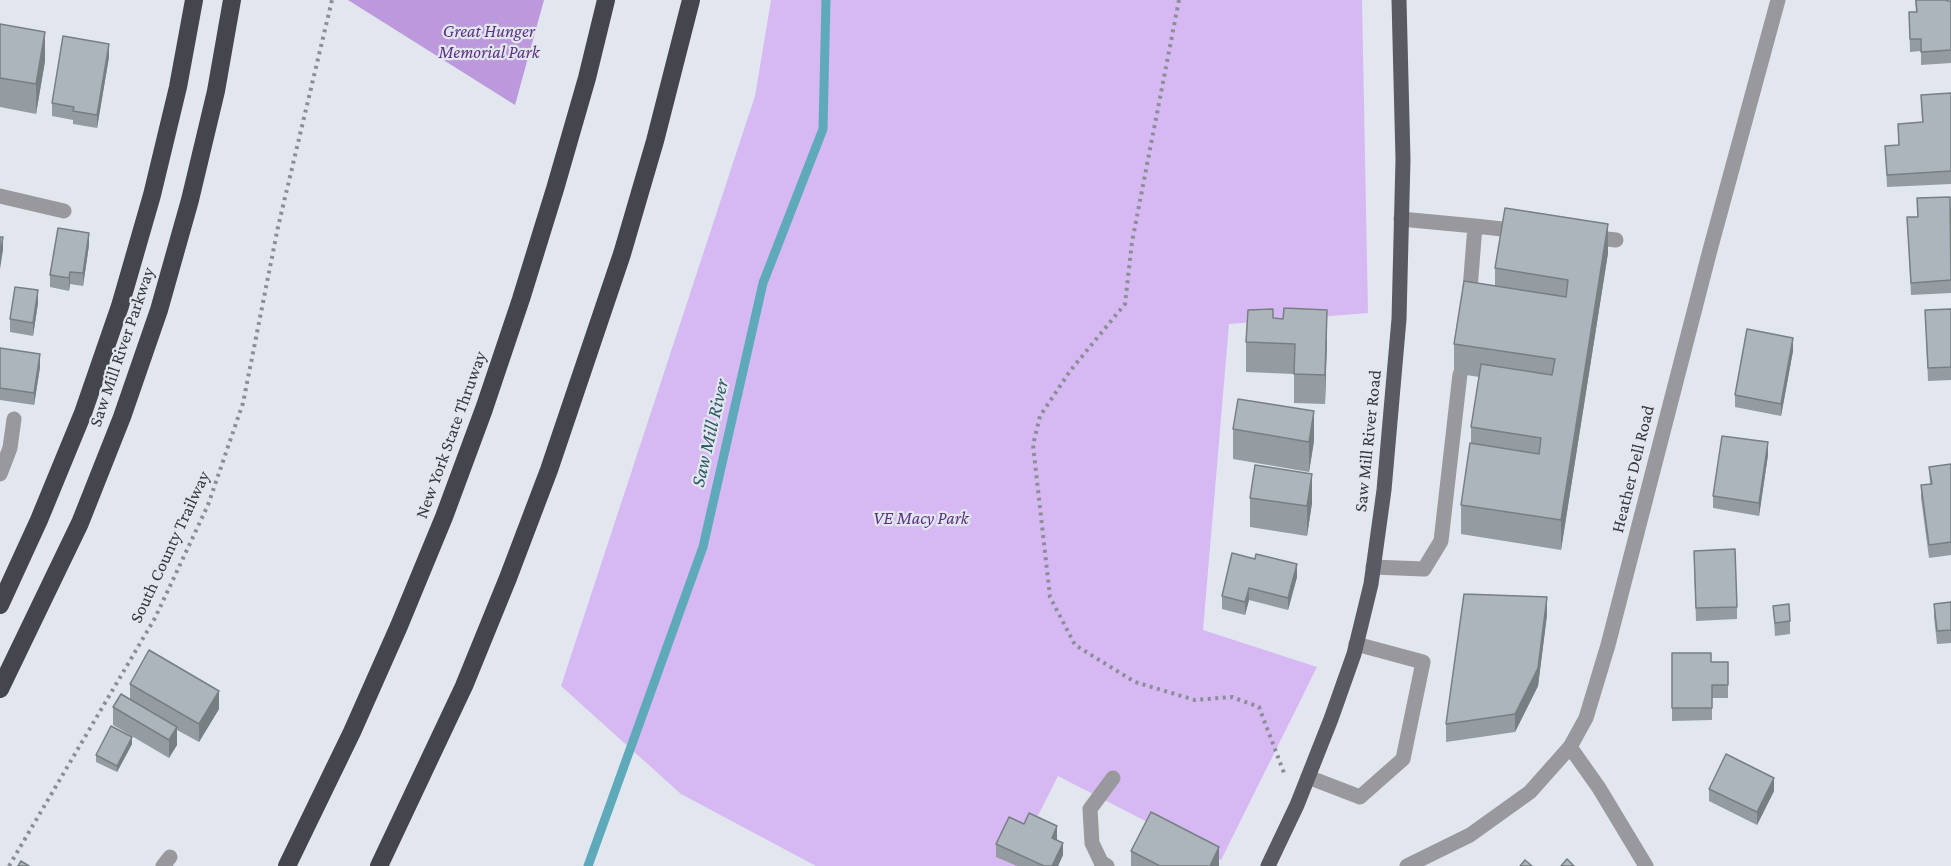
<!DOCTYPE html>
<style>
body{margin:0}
canvas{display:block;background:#e1e6ef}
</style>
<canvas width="1951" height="866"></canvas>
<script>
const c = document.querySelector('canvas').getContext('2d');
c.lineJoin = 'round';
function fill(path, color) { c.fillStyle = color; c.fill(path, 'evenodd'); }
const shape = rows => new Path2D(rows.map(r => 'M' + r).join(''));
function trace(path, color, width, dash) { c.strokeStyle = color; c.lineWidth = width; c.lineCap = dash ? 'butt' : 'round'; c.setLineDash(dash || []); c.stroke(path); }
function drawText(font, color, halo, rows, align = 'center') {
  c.font = font + ' "Crimson Pro",serif'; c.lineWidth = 4.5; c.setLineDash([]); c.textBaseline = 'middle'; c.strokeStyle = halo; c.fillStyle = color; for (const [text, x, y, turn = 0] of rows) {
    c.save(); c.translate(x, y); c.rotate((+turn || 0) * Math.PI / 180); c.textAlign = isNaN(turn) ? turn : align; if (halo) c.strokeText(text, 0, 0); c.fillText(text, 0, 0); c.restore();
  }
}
fill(shape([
 [771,0,1362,0,1368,313,1229,324,1203,630,1317,667,1221,860,1058,776,1016,859,1025,866,816,866,681,794,561,686,755,96]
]), '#d6b9f3');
fill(shape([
 [348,0,544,0,515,105]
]), '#bc99dd');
trace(shape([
 [588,866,703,547,763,283,823,129,826,0]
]), '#5eaaba', 9);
trace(shape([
 [1179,0,1132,242,1125,304,1070,371,1040,416,1033,445,1050,597,1075,645,1135,682,1195,700,1232,697,1259,707,1284,773],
 [9,866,155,618,208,505,243,403,278,227,332,0]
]), '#8b8f95', 4, [3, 4.5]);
trace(shape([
 [0,196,64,211],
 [1401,219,1475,226,1469,302],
 [1475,226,1520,231],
 [1589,237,1616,240],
 [0,474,10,448,14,419],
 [1373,567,1424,569,1441,541,1460,374],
 [1570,747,1599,788,1646,866],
 [1308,777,1360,797,1403,759,1423,662,1356,644],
 [163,866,170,857],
 [1107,866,1101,862,1092,843,1090,809,1113,778],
 [1407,866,1470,835,1530,792,1570,747,1586,718,1608,645,1710,250,1778,0]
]), '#99999d', 15);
trace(shape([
 [1268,866,1297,805,1331,719,1354,654,1371,584,1384,490,1399,319,1403,159,1399,0]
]), '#5a5b62', 15);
trace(shape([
 [0,605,39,520,83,413,120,306,152,195,178,87,194,0],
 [0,689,80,523,122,417,159,310,190,200,216,91,232,0],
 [287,866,352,732,399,626,444,517,484,409,521,299,555,189,587,78,606,0],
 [379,866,464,686,508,578,549,470,622,254,655,141,691,0]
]), '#44454d', 18);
fill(shape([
 [1915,0,1947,0,1947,1,1951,1,1951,63,1921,65,1921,51,1910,52,1909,12,1916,12],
 [0,24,45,61,36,114,0,107],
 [109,57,97,128,73,124,73,120,52,116,52,103],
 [1951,93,1951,184,1887,187,1885,146,1898,145,1898,124,1922,122,1921,95],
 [1917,198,1951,208,1951,293,1911,295,1907,217,1918,217],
 [89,245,83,286,70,284,69,291,50,287,50,275],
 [1608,253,1561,550,1461,534,1461,505,1471,443,1471,427,1479,377,1454,373,1454,344,1495,286,1495,268],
 [38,303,33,336,10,332,10,319],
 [1951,309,1951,380,1928,381,1925,310],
 [1273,318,1327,339,1325,404,1294,403,1294,374,1246,372,1246,342],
 [0,348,40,367,34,405,0,400],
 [1793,351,1781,416,1735,407,1735,395],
 [1233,429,1314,441,1309,472,1233,459],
 [1768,455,1759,516,1713,508,1713,496],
 [1951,464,1951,555,1929,558,1921,498,1921,485,1930,484,1929,467],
 [1250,498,1312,503,1307,536,1250,527],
 [1232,553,1297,577,1288,610,1249,600,1245,615,1222,609,1222,596],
 [1694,564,1737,607,1737,619,1696,621],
 [1951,602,1951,643,1937,644,1934,617,1934,604],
 [1773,606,1790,621,1790,634,1775,636],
 [1547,615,1538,686,1515,732,1446,742,1446,724],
 [1672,653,1711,662,1728,662,1728,698,1712,698,1712,720,1672,721],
 [130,684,219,709,199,742,177,730,177,745,169,758,113,725,113,707,130,699],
 [132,744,117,772,96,762,96,755],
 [1709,789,1774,791,1757,825,1709,801],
 [1057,839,1063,855,1058,866,1017,866,996,857,996,844],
 [1131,851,1219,865,1219,866,1131,866]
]), '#949ca1');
fill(shape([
 [45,32,45,61,36,114,36,84],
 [109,44,109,57,97,128,97,115],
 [1608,224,1608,253,1561,550,1561,520],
 [89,233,89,245,83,286,83,273],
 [3,237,3,250,0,269,0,257],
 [70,272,70,284,69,291,69,278],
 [38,290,38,303,33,336,33,323],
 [1327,310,1327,339,1325,404,1325,375],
 [1793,338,1793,351,1781,416,1781,404],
 [40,354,40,367,34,405,34,393],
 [1314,411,1314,441,1309,472,1309,442],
 [1768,442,1768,455,1759,516,1759,503],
 [1312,474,1312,503,1307,536,1307,506],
 [1297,564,1297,577,1288,610,1288,598],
 [1249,588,1249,600,1245,615,1245,602],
 [1547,597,1547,615,1538,686,1515,732,1515,714],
 [219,691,219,709,199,742,199,724],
 [177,727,177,745,169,758,169,740],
 [132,737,132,744,117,772,117,766],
 [1774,778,1774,791,1757,825,1757,812],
 [1057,826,1057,839,1052,850,1052,838],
 [1063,843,1063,855,1058,866,1052,866],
 [1219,847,1219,866,1210,866]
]), '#787f83');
const building = shape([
 [1916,0,1947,0,1947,1,1951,1,1951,50,1921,52,1921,39,1910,39,1909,12,1917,12,1916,0],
 [0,24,45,32,36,84,0,78,0,24],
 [63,36,109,44,97,115,73,111,74,107,52,103,63,36],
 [1951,93,1951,171,1887,175,1885,146,1899,145,1898,124,1923,122,1921,95,1951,93],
 [1950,197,1951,280,1911,283,1907,217,1918,217,1917,198,1950,197],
 [1505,208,1608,224,1561,520,1461,505,1470,443,1539,454,1541,438,1471,427,1481,364,1552,375,1555,359,1454,344,1464,281,1566,297,1568,280,1495,268,1505,208],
 [58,228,89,233,83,273,70,272,69,278,50,275,58,228],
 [0,237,3,237,0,257,0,237],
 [15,287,38,290,33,323,10,319,15,287],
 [1284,308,1327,310,1325,375,1294,374,1295,344,1246,342,1248,310,1273,309,1273,318,1283,319,1284,308],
 [1951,309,1951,367,1928,368,1925,310,1951,309],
 [1747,329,1793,338,1781,404,1735,395,1747,329],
 [0,348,40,354,34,393,0,388,0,348],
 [1238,399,1314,411,1309,442,1233,429,1238,399],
 [1722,436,1768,442,1759,503,1713,496,1722,436],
 [1951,464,1951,542,1929,545,1921,485,1932,484,1929,467,1951,464],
 [1255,465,1312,474,1307,506,1250,498,1255,465],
 [1735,549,1737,607,1696,608,1694,551,1735,549],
 [1232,553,1255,559,1256,554,1297,564,1288,598,1249,588,1245,602,1222,596,1232,553],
 [1464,594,1547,597,1538,668,1515,714,1446,724,1464,594],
 [1951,602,1951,630,1937,631,1934,604,1951,602],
 [1789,604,1790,621,1775,623,1773,606,1789,604],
 [149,650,219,691,199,724,130,684,149,650],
 [1672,653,1711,653,1711,662,1728,662,1728,685,1712,685,1712,708,1672,708,1672,653],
 [121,694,177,727,169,740,113,707,121,694],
 [111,726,132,737,117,766,96,755,111,726],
 [1726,754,1774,778,1757,812,1709,789,1726,754],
 [1151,812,1219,847,1210,866,1160,866,1131,851,1151,812],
 [1029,813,1057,826,1052,838,1063,843,1052,866,1044,866,996,844,1009,817,1024,824,1029,813],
 [1567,859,1574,866,1561,866,1567,859],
 [1525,860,1532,866,1520,866,1525,860],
 [21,861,29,866,18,866,21,861]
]);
fill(building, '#acb5bb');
trace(building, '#787f83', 1.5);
drawText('italic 18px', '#5d3181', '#e1e6ef', [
 ["Great Hunger",489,31],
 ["Memorial Park",489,52],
 ["VE Macy Park",921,518]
]);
drawText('18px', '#36393c', '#e1e6ef', [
 ["Saw Mill River Parkway",122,347,-71],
 ["New York State Thruway",451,435,-70],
 ["Saw Mill River Road",1368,441,-84],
 ["Heather Dell Road",1633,469,-76],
 ["South County Trailway",170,547,-65]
]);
drawText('italic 20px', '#2c5a64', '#e1e6ef', [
 ["Saw Mill River",710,433,-77]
]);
</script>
